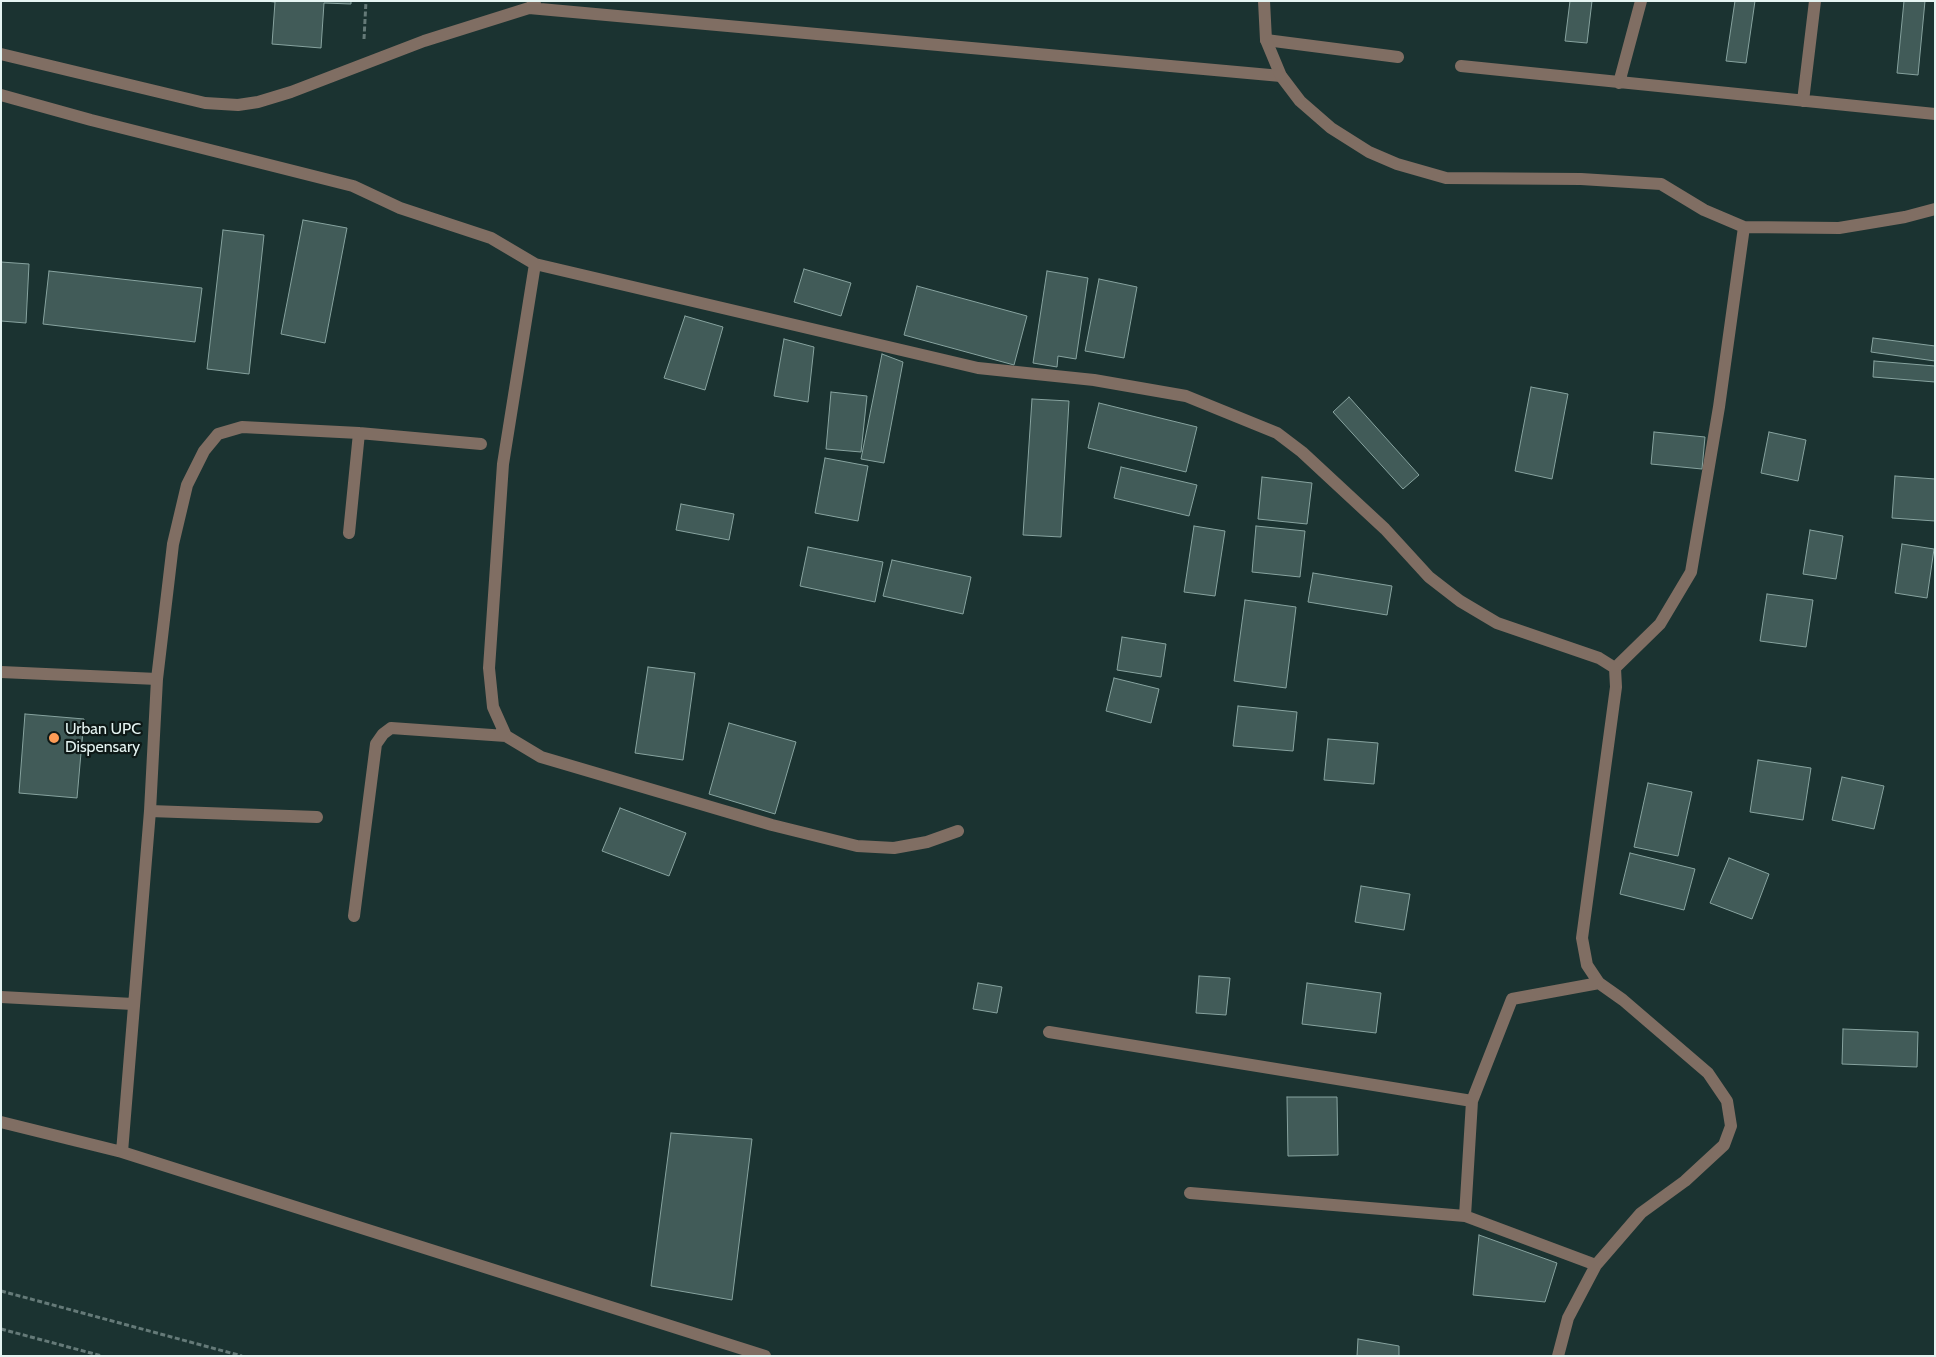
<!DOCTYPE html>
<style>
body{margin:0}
#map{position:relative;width:1936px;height:1357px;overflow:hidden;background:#1b3331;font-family:Cabin,sans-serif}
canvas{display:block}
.frame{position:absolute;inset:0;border:2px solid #e5f4f2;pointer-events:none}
</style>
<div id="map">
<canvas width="1936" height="1357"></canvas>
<div class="frame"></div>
</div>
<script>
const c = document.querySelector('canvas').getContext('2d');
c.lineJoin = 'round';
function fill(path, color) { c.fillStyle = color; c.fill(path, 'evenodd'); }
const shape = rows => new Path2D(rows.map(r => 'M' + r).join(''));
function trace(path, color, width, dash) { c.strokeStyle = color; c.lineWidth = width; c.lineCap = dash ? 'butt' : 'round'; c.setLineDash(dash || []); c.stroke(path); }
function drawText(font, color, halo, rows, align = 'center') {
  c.font = font + ' Cabin,sans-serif'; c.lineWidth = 4.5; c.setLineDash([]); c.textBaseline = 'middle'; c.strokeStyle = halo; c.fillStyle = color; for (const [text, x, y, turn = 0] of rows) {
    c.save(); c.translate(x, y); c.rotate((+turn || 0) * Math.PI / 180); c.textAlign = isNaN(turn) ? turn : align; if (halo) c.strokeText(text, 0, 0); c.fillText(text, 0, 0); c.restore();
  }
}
const building = shape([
 [266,1,351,1,351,4,324,3,321,48,272,44,275,2,266,1],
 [1570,1,1592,1,1587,43,1565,41,1570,1],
 [1735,1,1755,1,1746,63,1726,61,1735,1],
 [1904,1,1925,1,1918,75,1897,73,1904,1],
 [303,220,347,228,325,343,281,334,303,220],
 [223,230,264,235,249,374,207,369,223,230],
 [1,262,29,264,26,323,1,321,1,262],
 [804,269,851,283,841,316,794,302,804,269],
 [49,271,202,288,195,342,43,324,49,271],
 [1047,271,1088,278,1076,359,1058,356,1057,367,1033,363,1047,271],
 [1099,279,1137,287,1124,358,1085,351,1099,279],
 [917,286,1027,316,1014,365,904,335,917,286],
 [685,316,723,327,705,390,664,378,685,316],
 [1873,338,1935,346,1935,361,1871,352,1873,338],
 [784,339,814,347,808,402,774,396,784,339],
 [882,354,903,362,884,463,861,459,882,354],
 [1874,361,1935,366,1935,382,1873,377,1874,361],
 [1531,387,1568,394,1552,479,1515,471,1531,387],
 [831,392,867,396,861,452,826,449,831,392],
 [1349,397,1419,475,1403,489,1333,412,1349,397],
 [1032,399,1069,401,1061,537,1023,535,1032,399],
 [1099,403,1197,427,1186,472,1088,448,1099,403],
 [1654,432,1705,437,1702,469,1651,464,1654,432],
 [1769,432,1806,440,1798,481,1761,473,1769,432],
 [825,458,868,466,858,521,815,513,825,458],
 [1121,467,1197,485,1189,516,1114,498,1121,467],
 [1895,476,1935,479,1935,521,1892,518,1895,476],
 [1262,477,1312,483,1307,524,1258,519,1262,477],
 [681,504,734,514,729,540,676,530,681,504],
 [1194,526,1225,531,1215,596,1184,592,1194,526],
 [1256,526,1305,531,1300,577,1252,572,1256,526],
 [1810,530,1843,536,1836,579,1803,574,1810,530],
 [1902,544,1934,549,1927,598,1895,593,1902,544],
 [808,547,883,562,875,602,800,586,808,547],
 [892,560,971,577,963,614,883,596,892,560],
 [1313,573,1392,586,1387,615,1308,602,1313,573],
 [1767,594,1813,600,1806,647,1760,641,1767,594],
 [1245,600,1296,607,1286,688,1234,681,1245,600],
 [1122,637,1166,644,1161,677,1117,670,1122,637],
 [648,667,695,673,683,760,635,753,648,667],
 [1114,678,1159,689,1151,723,1106,711,1114,678],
 [1238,706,1297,712,1293,751,1233,746,1238,706],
 [25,714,84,719,77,798,19,793,25,714],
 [729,723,796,742,775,814,709,794,729,723],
 [1328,739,1378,743,1374,784,1324,780,1328,739],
 [1758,760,1811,768,1803,820,1750,812,1758,760],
 [1842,777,1884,786,1874,829,1832,820,1842,777],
 [1648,783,1692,792,1678,856,1634,847,1648,783],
 [620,808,686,833,669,876,602,851,620,808],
 [1630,853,1695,869,1684,910,1620,894,1630,853],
 [1729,858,1769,874,1752,919,1710,903,1729,858],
 [1361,886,1410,894,1404,930,1355,922,1361,886],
 [1199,976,1230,978,1226,1015,1196,1013,1199,976],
 [978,983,1002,987,997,1013,973,1009,978,983],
 [1307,983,1381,993,1376,1033,1302,1024,1307,983],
 [1843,1029,1918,1032,1917,1067,1842,1064,1843,1029],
 [1287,1097,1337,1097,1338,1155,1288,1156,1287,1097],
 [671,1133,752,1139,732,1300,651,1286,671,1133],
 [1479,1235,1557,1263,1545,1302,1473,1295,1479,1235],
 [1358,1339,1399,1346,1399,1356,1357,1356,1358,1339]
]);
fill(building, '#415b58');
trace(building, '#87a39f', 1);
trace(shape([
 [364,39,366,1],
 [1,1291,242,1356],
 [1,1329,102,1356]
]), '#657a78', 3, [5, 2.5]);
trace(shape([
 [529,8,1281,76],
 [1266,40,1398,57],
 [1,54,205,103,238,105,258,102,291,92,424,41,529,8,535,4],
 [1461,66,1935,114],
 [1619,83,1641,1],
 [1803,101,1815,1]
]), '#806e63', 12);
trace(shape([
 [1264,1,1266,40,1281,76,1300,101,1331,128,1369,152,1397,164,1446,178,1581,179,1661,184,1704,210,1744,227,1839,228,1905,217,1935,209],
 [1,95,91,120,353,186,400,208,491,238,535,264,978,368,1094,380,1186,396,1277,433,1302,452,1385,529,1429,577,1460,601,1497,623,1599,658,1615,668,1616,687,1582,938,1587,965,1599,983,1623,1000,1708,1073,1727,1101,1731,1126,1724,1145,1685,1181,1641,1213,1596,1265,1568,1318,1558,1356],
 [535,264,503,464,489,668,493,707,506,736,541,757,772,825,857,846,894,848,927,842,958,831],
 [349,533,359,433],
 [1615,668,1660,624,1691,572,1719,407,1744,227],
 [1,672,157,679],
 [150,811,317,817],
 [354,916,376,744,383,734,391,728,506,736],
 [1,997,133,1004],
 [1049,1032,1472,1101],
 [1,1122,122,1152,765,1356],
 [122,1152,150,811,157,679,173,544,187,485,204,451,218,434,242,427,359,433,481,444],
 [1190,1193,1465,1216,1596,1265],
 [1465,1216,1472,1101,1512,999,1599,983]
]), '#806e63', 12);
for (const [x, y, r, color] of [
 [54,738,6,"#fd9c56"]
]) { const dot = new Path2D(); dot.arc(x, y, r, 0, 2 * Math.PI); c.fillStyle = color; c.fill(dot); trace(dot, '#0e1917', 2); }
drawText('16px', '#e5f4f2', '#0e1917', [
 ["Urban UPC",65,729],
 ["Dispensary",65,747]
], 'left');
</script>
